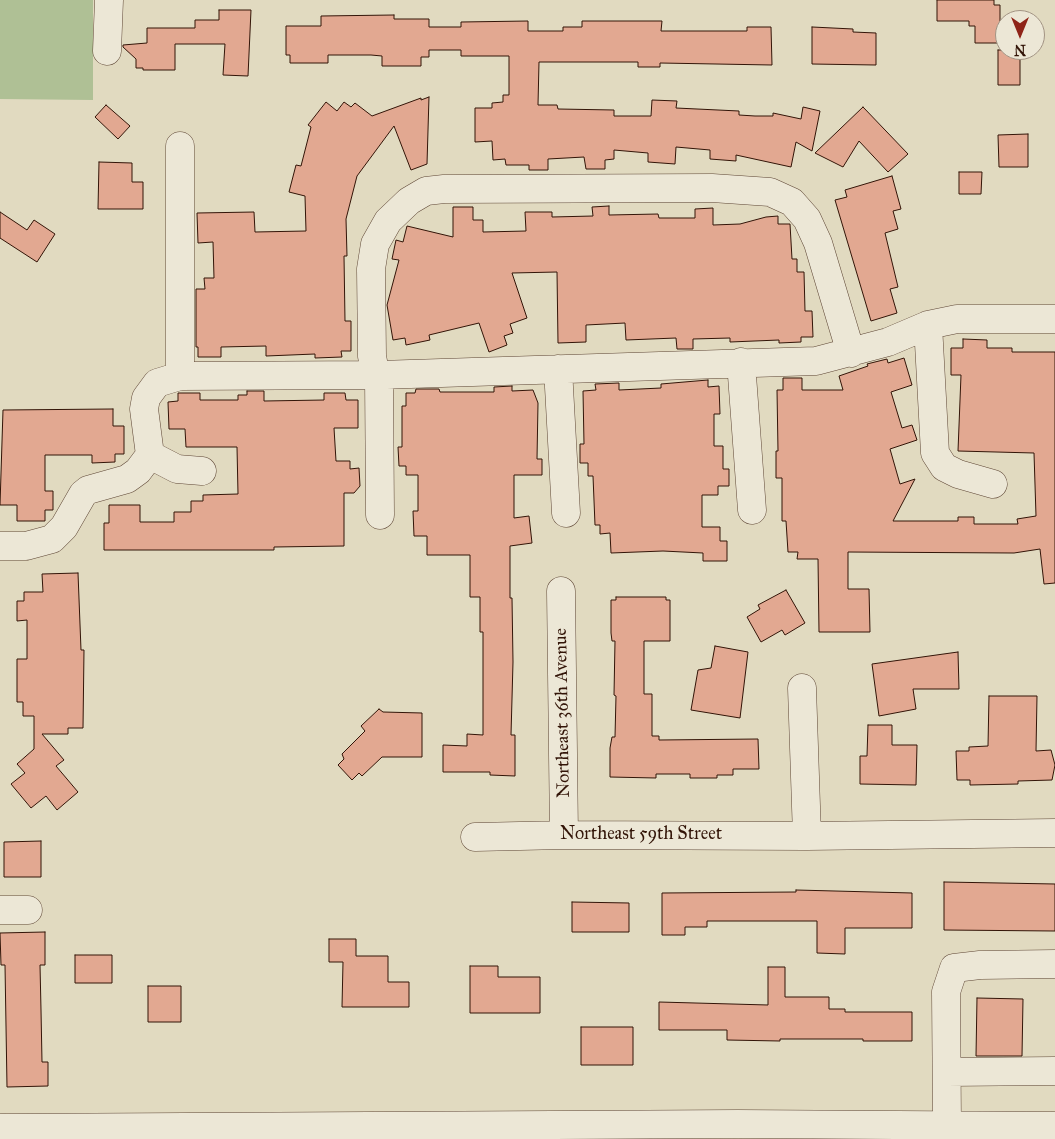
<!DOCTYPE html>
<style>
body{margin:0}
#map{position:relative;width:1055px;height:1139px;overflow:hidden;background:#e1dac0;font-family:"IM FELL Great Primer",serif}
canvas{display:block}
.north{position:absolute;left:995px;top:10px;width:50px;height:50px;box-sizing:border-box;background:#ece7d6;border:1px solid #a29383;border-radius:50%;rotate:180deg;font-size:14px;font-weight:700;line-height:20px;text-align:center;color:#321407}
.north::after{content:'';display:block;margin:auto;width:18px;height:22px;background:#8f2418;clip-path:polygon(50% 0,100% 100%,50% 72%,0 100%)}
</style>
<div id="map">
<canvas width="1055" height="1139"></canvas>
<div class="north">N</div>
</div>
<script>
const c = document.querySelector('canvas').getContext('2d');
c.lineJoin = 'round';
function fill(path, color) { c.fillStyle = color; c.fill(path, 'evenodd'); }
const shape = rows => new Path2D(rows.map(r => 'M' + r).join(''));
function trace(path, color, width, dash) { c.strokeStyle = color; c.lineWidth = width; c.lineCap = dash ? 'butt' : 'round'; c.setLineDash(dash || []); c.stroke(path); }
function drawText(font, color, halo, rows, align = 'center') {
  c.font = font + ' "IM FELL Great Primer",serif'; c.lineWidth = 4.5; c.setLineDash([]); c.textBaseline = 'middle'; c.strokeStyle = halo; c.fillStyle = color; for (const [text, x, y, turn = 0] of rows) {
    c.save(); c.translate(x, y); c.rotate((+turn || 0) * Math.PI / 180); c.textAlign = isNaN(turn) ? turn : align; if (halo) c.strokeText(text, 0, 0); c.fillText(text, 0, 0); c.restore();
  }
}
fill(shape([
 [0,0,93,0,93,100,0,99]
]), '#afc095');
const building = shape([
 [937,0,994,0,994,5,1000,5,1000,23,1005,23,1005,43,975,43,975,26,969,26,969,21,937,21,937,0],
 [219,10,251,10,248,76,223,75,225,44,175,44,175,70,143,70,143,68,136,68,136,59,123,47,123,45,147,43,147,28,195,28,195,20,219,20,219,10],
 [394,15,394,19,429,19,429,27,461,27,461,22,528,21,528,31,563,31,563,27,582,27,582,21,662,21,661,31,747,31,747,27,771,27,772,65,660,63,660,67,638,67,638,62,539,62,538,105,557,105,558,109,614,110,614,116,651,116,652,100,677,101,676,108,739,111,739,115,755,116,773,116,773,113,801,119,803,107,820,111,812,151,796,142,791,167,736,155,736,161,710,159,710,150,676,147,675,164,648,162,648,153,614,150,614,159,605,160,605,169,586,169,584,157,548,159,548,170,529,170,529,165,506,165,505,159,493,160,492,141,475,142,475,108,492,108,492,103,503,102,503,95,509,95,509,56,461,56,461,50,429,50,429,57,421,57,421,66,382,66,382,56,371,55,328,55,328,63,290,63,290,55,286,55,286,26,321,26,321,16,394,15],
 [812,27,853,29,853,32,876,33,876,65,812,64,812,27],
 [998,50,1020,50,1020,85,998,85,998,50],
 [429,97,427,164,411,170,394,126,357,176,346,219,347,256,344,256,345,321,351,321,351,351,341,351,342,357,315,358,315,354,266,356,266,346,221,347,221,357,198,357,198,347,196,347,196,289,205,289,204,278,214,278,213,242,198,243,197,213,254,212,255,232,306,231,305,196,289,192,296,165,301,166,311,127,308,125,326,102,337,111,344,102,351,107,355,103,372,116,421,98,421,100,429,97],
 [106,105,130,126,118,139,95,117,106,105],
 [863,107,908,154,888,172,859,141,843,167,815,153,863,107],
 [1028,134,1028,167,999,167,998,135,1028,134],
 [99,162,132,163,132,182,143,182,143,209,98,209,99,162],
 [959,172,982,172,981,194,959,194,959,172],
 [892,176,901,209,893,211,898,229,885,233,898,287,890,289,897,313,871,321,835,200,847,197,845,190,892,176],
 [609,206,609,215,658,214,659,218,695,218,695,209,713,208,713,225,740,224,766,217,778,216,778,224,790,224,792,259,797,259,797,272,804,272,805,311,812,311,813,337,801,337,801,342,779,343,779,340,730,342,730,338,693,339,693,349,677,349,676,338,626,340,625,323,586,325,586,342,558,343,557,272,512,273,527,318,510,324,513,333,504,336,507,345,489,352,479,323,429,335,430,340,406,345,405,338,393,340,387,305,399,260,392,259,396,240,403,242,407,226,453,237,453,207,473,207,473,220,483,220,483,232,526,231,525,212,552,212,552,217,593,216,592,207,609,206],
 [0,212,27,230,34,220,55,234,37,262,0,238,0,212],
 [963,339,987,340,987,348,1012,348,1012,352,1055,352,1055,583,1044,584,1040,549,1014,553,848,552,848,589,869,589,870,632,819,632,818,559,797,559,798,552,788,552,786,521,782,521,782,478,776,478,776,451,778,451,777,390,783,390,783,378,802,378,802,390,843,390,839,376,868,366,867,364,887,359,888,363,904,358,912,385,891,392,902,428,912,425,917,440,890,449,900,484,915,479,893,521,958,521,958,517,974,517,974,524,1018,524,1017,519,1036,516,1034,453,958,451,961,375,951,375,951,348,963,348,963,339],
 [708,380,708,387,719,386,720,414,714,414,714,446,723,446,723,469,729,469,729,486,718,486,718,495,702,495,702,527,720,527,720,541,727,541,727,561,703,561,703,553,663,551,611,553,610,533,600,534,600,525,595,525,593,476,588,476,588,463,580,463,580,444,584,444,583,391,596,390,595,384,619,383,619,390,661,388,661,384,708,380],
 [512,386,512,391,533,390,538,403,537,459,542,459,542,475,514,475,514,518,529,516,532,543,510,546,510,598,512,598,513,662,511,735,515,735,515,776,490,775,490,772,443,772,443,745,467,746,467,734,483,735,483,632,480,632,480,597,470,597,470,555,427,555,427,536,414,536,413,511,418,511,418,475,406,475,406,466,399,466,398,447,402,447,402,406,406,406,406,393,415,393,416,389,439,389,440,392,494,392,494,387,512,386],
 [247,391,264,391,264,401,324,400,324,393,345,393,346,400,358,400,358,428,334,428,336,461,350,461,350,469,359,468,360,486,354,493,344,493,344,546,274,547,274,550,104,550,104,523,109,523,109,505,140,505,140,522,174,522,174,512,191,512,191,501,203,501,203,495,238,494,237,447,186,447,185,429,169,429,168,402,178,401,178,393,200,393,200,400,238,400,238,395,247,395,247,391],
 [113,409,113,426,124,426,124,454,115,454,115,462,92,463,92,455,45,455,45,491,53,491,53,510,45,510,45,521,17,521,17,505,0,505,3,410,113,409],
 [78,573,81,650,84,650,83,728,68,728,68,734,42,734,64,760,56,766,78,792,57,810,46,796,31,808,11,784,25,773,17,764,34,749,34,716,23,716,23,702,17,702,17,659,27,659,27,620,17,621,17,601,24,601,24,592,43,592,42,574,78,573],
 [786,590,805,623,785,635,782,630,761,642,747,617,760,609,758,605,786,590],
 [616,597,666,597,666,600,670,600,670,641,644,641,644,694,652,694,652,736,659,736,659,740,758,739,759,769,733,769,733,775,717,775,717,778,690,778,690,774,656,774,656,778,610,777,610,748,612,737,615,737,616,696,614,695,615,641,612,641,611,633,611,600,616,600,616,597],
 [715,646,748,652,740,718,691,710,698,670,711,668,715,646],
 [958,652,959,689,913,689,916,709,879,716,872,664,958,652],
 [989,696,1037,696,1036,751,1051,750,1055,765,1052,780,1018,781,1018,784,970,785,970,780,957,780,956,751,969,751,969,747,988,746,989,696],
 [379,709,383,712,422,713,422,757,382,757,362,776,359,773,352,780,338,765,344,759,342,754,365,731,361,726,379,709],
 [868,725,892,725,892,745,917,745,916,785,860,784,860,756,867,756,868,725],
 [41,841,41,877,4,877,4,842,41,841],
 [944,882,1055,884,1055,931,944,930,944,882],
 [796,890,912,893,912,928,845,928,845,954,817,953,817,921,707,921,707,927,685,927,685,935,662,935,662,893,796,892,796,890],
 [572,902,629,903,629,932,572,932,572,902],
 [45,932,45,965,40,965,41,1010,42,1062,48,1062,48,1086,7,1087,5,965,1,965,0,933,45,932],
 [329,939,356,939,356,956,388,956,388,982,409,982,409,1007,342,1007,343,962,329,962,329,939],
 [75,955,112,955,112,983,75,983,75,955],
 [470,966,498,966,498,977,540,977,540,1013,470,1013,470,966],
 [768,967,785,967,785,997,829,997,829,1009,845,1009,845,1012,912,1012,912,1041,863,1041,863,1039,780,1039,780,1041,727,1040,727,1030,659,1030,659,1002,768,1005,768,967],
 [148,986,181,986,181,1022,148,1022,148,986],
 [977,998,1023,999,1022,1056,976,1056,977,998],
 [581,1027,633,1027,633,1065,581,1065,581,1027]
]);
fill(building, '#e2a891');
trace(building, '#321407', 1);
const minor = shape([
 [107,51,109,0],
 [180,146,180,376],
 [928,325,935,453,944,467,958,474,993,484],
 [741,362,752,510],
 [558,369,566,513],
 [150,455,177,469,202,471],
 [380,515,379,375,374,367,372,356,371,269,375,244,388,221,409,201,426,191,444,189,712,188,770,192,792,202,807,219,818,243,851,353],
 [0,546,26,546,52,539,64,527,83,494,88,490,127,479,138,471,150,455,144,409,146,398,157,383,180,376,379,375,816,361,888,342,928,325,957,319,1055,319],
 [561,591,564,835],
 [802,688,807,836],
 [475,837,564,835,807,836,1055,833],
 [0,910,28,910],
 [947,1072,1055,1071],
 [947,1125,946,992,954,968,980,965,1055,964],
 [0,1128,738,1124,1055,1126]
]);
trace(minor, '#5e4635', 29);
trace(minor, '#ece7d6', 28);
drawText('18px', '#321407', '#ece7d6', [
 ["Northeast 36th Avenue",563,713,-91],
 ["Northeast 59th Street",641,835]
]);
</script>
